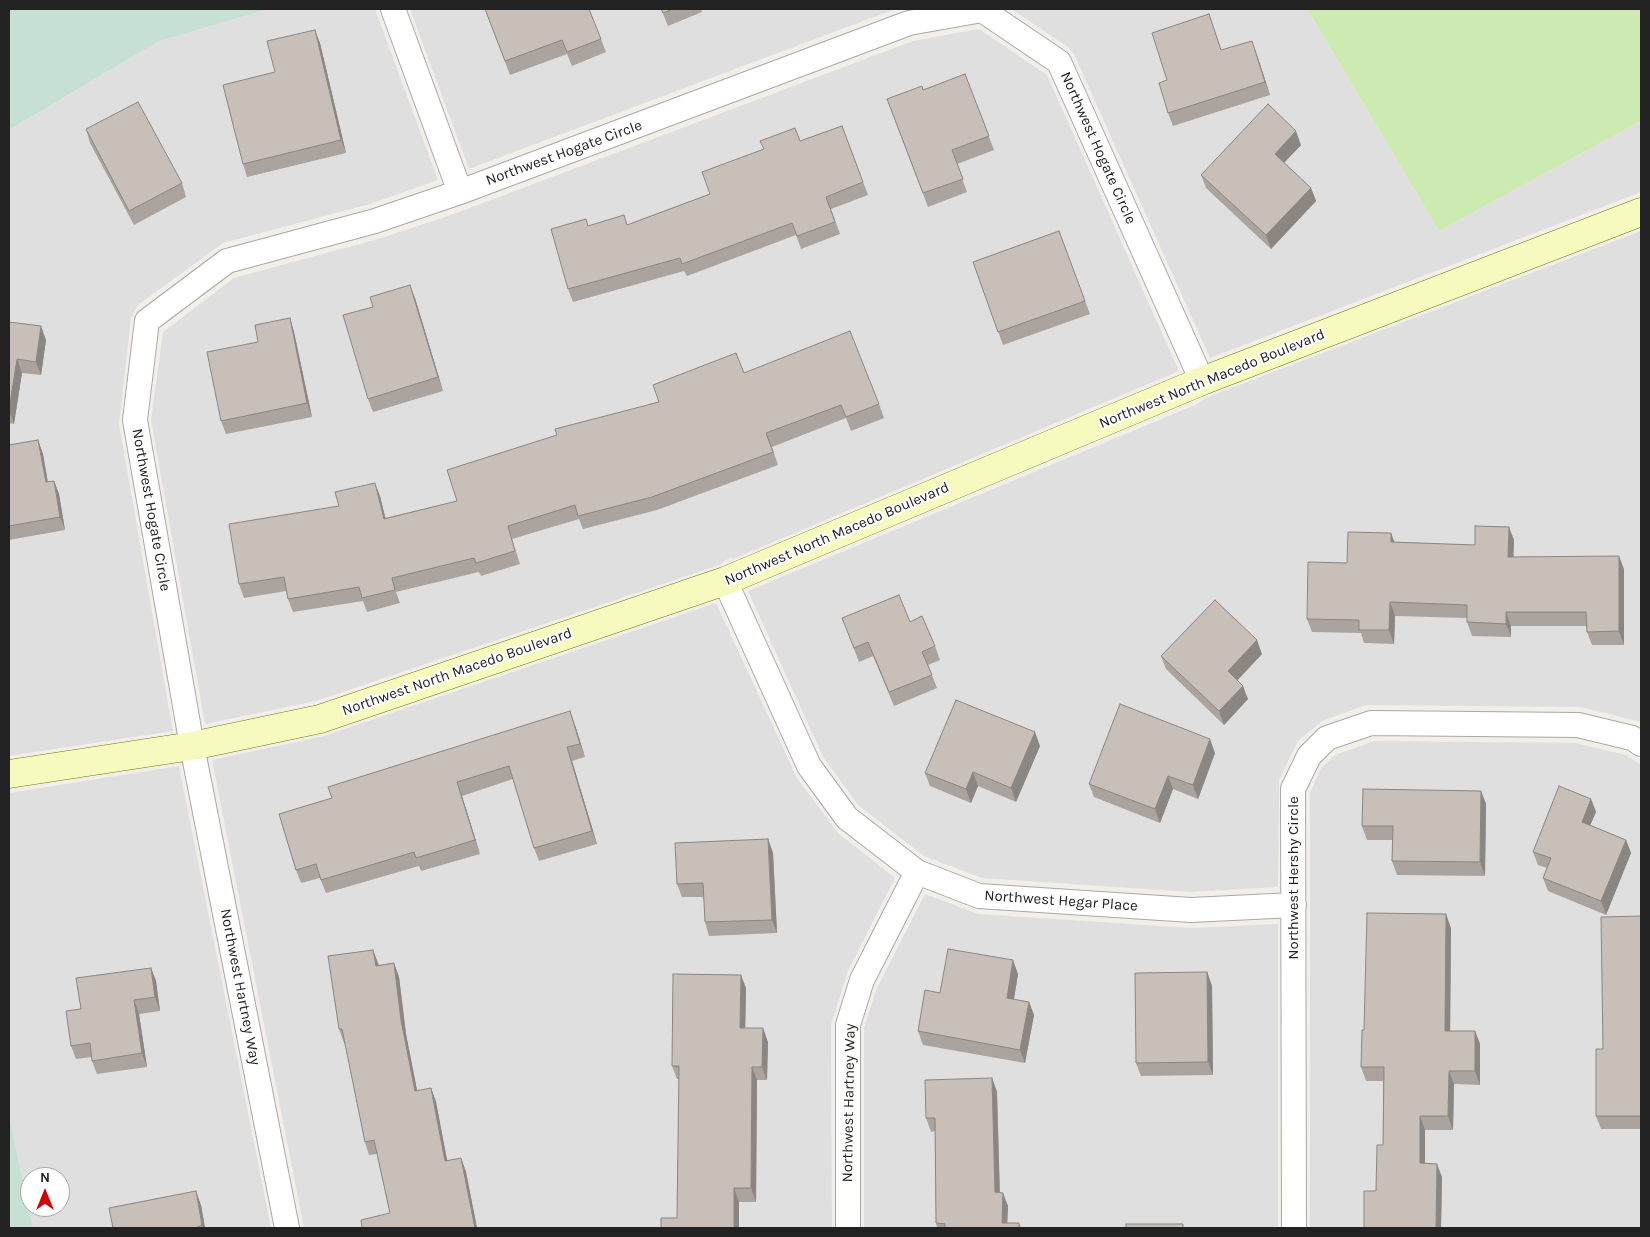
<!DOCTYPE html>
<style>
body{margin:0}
#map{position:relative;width:1650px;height:1237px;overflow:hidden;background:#f2efe9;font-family:Karla,sans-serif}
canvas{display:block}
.frame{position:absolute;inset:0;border:10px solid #222;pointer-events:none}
.north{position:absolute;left:20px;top:1167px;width:50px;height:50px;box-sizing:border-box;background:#fff;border:1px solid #a7a7a7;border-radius:50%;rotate:0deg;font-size:14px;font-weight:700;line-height:20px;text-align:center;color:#222}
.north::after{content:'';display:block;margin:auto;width:18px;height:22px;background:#d40000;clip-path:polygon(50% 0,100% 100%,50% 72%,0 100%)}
</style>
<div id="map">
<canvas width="1650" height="1237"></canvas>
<div class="frame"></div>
<div class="north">N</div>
</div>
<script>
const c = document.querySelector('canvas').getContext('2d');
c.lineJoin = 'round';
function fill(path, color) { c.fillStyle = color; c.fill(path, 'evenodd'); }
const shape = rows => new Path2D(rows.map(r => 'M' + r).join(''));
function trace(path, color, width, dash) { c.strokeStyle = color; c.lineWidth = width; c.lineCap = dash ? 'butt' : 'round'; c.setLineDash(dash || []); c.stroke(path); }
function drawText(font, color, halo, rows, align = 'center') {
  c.font = font + ' Karla,sans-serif'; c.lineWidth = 4; c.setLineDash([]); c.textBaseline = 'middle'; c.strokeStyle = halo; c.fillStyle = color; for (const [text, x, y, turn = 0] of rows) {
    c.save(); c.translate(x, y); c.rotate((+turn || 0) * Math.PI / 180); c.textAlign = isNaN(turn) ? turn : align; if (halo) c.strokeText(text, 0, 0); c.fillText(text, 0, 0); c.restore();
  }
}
fill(shape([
 [269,9,375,9,438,180,370,204,223,243,138,305,131,318,119,424,173,731,9,756,9,130,159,41],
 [410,9,895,9,469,169],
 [1011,9,1307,9,1439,231,1641,121,1641,192,1210,358,1074,54,1068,47],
 [979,29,1047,75,1179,371,733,559,731,557,719,565,316,701,205,724,151,420,163,332,234,278,378,239,451,215,913,41],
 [1641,231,1641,722,1581,707,1366,705,1322,721,1298,741,1279,780,1278,887,1191,892,982,878,924,856,858,805,823,757,748,591,1195,405,1208,397],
 [716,603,797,778,838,833,895,878,848,971,831,1025,832,1228,304,1228,212,760,324,736],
 [1374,741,1576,743,1626,755,1641,765,1641,1228,1310,1228,1310,793,1321,768,1335,755],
 [179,766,271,1228,33,1228,9,1116,9,793],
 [30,1177,60,1177,60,1207,30,1207],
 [925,894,978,914,1191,928,1278,924,1278,1228,864,1228,864,1028,877,988]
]), '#e0dfdf');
fill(shape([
 [1307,9,1641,9,1641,121,1439,231]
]), '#cdebb0');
fill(shape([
 [9,9,269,9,159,41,9,130],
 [9,1116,33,1228,9,1228]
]), '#c6e0d4');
const street = shape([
 [393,9,460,192],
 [725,581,809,766,847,818,917,872,979,896,1191,910,1294,905],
 [287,1228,192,746,135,420,147,321,227,261,375,221,460,192,909,23,982,10,1059,62,1202,381],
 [848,1228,848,1025,862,980,917,872],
 [1294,1228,1293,789,1309,756,1327,738,1371,723,1578,725,1632,738,1641,744]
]);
const secondary = shape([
 [9,774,192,746,320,719,725,581,1202,381,1641,212]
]);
trace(street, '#a9a9a9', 26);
trace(secondary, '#707d05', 29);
trace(street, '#fff', 24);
trace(secondary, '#f7fabf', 28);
fill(shape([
 [485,9,589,9,606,52,572,66,567,54,510,75],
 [661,9,701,9,702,12,668,26],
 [1214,28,1221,50,1257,55,1270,95,1173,126,1168,113,1167,80],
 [320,43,346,153,247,177,243,164,275,72],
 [965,74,994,150,957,164,967,192,928,207,887,99,923,90],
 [842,126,868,195,831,209,840,234,801,249,796,235,687,276,684,271,573,302,568,289,586,219,588,226,627,225,710,194,800,141],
 [86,129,182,183,186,197,134,225,90,143],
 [1301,145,1284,163,1311,188,1316,201,1271,249,1206,188,1201,175],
 [1059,231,1090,314,1003,345,973,262],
 [415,298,443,391,373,412,368,399],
 [290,318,294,332,312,417,226,434,221,421,258,342],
 [9,322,46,340,41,375,22,373,14,424,9,423],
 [744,373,879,404,884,418,851,431,846,418,772,447,778,465,657,510,583,529,579,519,512,539,520,564,481,576,479,572,396,592,400,603,367,612,363,601,293,612,288,599,286,591,244,598,239,584,339,506,380,496,385,518,457,501,557,435],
 [38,440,43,454,48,482,54,481,59,494,65,530,9,540,9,445],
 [1514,540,1513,557,1624,569,1624,645,1592,645,1587,632,1586,626,1511,626,1511,637,1472,636,1467,622,1467,618,1395,616,1394,644,1364,643,1361,633,1312,632,1307,619,1347,563,1394,542,1475,545],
 [842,618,910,622,935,646,940,660,928,665,937,688,894,706,873,656,859,662],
 [1262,654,1237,680,1248,699,1224,725,1166,669,1161,656],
 [575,725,585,757,572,761,597,844,539,861,534,848,513,779,462,796,480,854,421,871,419,866,326,893,320,878,301,883,296,870,279,814],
 [1040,746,1016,802,978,786,971,803,930,786,925,773],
 [1215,753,1198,799,1173,789,1160,823,1094,797,1089,784],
 [1481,791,1486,804,1485,876,1397,875,1392,861,1393,840,1367,840,1362,826],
 [1591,799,1596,812,1590,825,1626,840,1631,853,1606,915,1548,891,1543,878,1547,868,1538,865,1533,852],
 [768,839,773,853,777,933,709,936,705,922,704,897,682,897,677,884],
 [1641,916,1641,1129,1601,1129,1596,1116,1603,1049],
 [1451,928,1450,1031,1475,1031,1480,1044,1480,1085,1454,1084,1453,1130,1425,1130,1425,1164,1442,1177,1441,1228,1364,1228,1376,1191,1383,1145,1383,1081,1366,1081,1361,1067,1364,1030],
 [373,950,379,965,394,963,399,977,406,1034,417,1091,431,1088,436,1102,447,1161,461,1158,466,1172,477,1228,362,1228,390,1213,377,1154,369,1155,365,1142,345,1043,344,1043,339,1029],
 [151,968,156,981,160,1011,139,1014,147,1067,97,1074,92,1061,92,1057,76,1059,71,1046,81,1009],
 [1207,972,1212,986,1213,1075,1141,1076,1136,1063],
 [1018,974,1014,999,1029,1002,1034,1015,1025,1063,923,1045,918,1031,940,993],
 [746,988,745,1028,768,1042,767,1080,757,1080,756,1202,739,1202,677,1218,679,1079,677,1079,672,1066],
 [992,1078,997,1092,1000,1193,1008,1206,1007,1223,1019,1223,1021,1228,937,1228,936,1223,935,1131,931,1132,926,1118],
 [201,1205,205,1228,113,1228]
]), '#aba49e');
fill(shape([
 [315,30,320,43,346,153,341,140],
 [1252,41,1257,55,1270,95,1265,82],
 [1296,131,1301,145,1280,167,1275,154],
 [1311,188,1316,201,1271,249,1266,235],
 [410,285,415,298,443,391,438,377],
 [290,318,294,332,312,417,307,403],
 [41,326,46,340,41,375,36,362],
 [17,359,22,373,14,424,9,410],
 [38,440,43,454,50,496,46,482],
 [54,481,59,494,65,530,60,517],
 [375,483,380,496,389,532,384,519],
 [1509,527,1514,540,1513,570,1508,557],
 [1391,533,1396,546,1391,542],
 [1619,556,1624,569,1624,645,1619,631],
 [1390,602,1395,616,1394,644,1389,630],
 [1506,612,1511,626,1511,637,1506,624],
 [1257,640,1262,654,1233,685,1228,671],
 [1243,686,1248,699,1224,725,1219,711],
 [570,711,575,725,585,757,580,744],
 [1035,732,1040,746,1016,802,1011,788],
 [1210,739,1215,753,1198,799,1193,785],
 [567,747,572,761,597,844,592,831],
 [973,772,978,786,971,803,966,789],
 [1168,776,1173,789,1160,823,1155,809],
 [457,782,462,796,480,854,475,840],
 [1481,791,1486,804,1485,876,1480,862],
 [1591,799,1596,812,1586,835,1582,822],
 [768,839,773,853,777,933,772,920],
 [1626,840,1631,853,1606,915,1601,901],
 [1446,914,1451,928,1450,1044,1445,1031],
 [373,950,378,964,381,979,376,966],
 [1013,960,1018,974,1012,1011,1007,998],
 [394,963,399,977,406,1034,420,1105,415,1091,401,1020],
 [151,968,156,981,160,1011,155,997],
 [1207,972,1212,986,1213,1075,1208,1062],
 [741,975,746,988,745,1042,740,1028],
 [134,1000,139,1014,147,1067,142,1053],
 [1029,1002,1034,1015,1025,1063,1020,1050],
 [763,1028,768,1042,767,1080,762,1067],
 [1475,1031,1480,1044,1480,1085,1475,1071],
 [752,1067,757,1080,756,1202,751,1188],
 [1449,1071,1454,1084,1453,1130,1448,1116],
 [992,1078,997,1092,1000,1206,995,1192],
 [431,1088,436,1102,450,1175,445,1161],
 [1420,1116,1425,1130,1425,1177,1420,1163],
 [461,1158,466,1172,477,1228,475,1228],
 [1437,1164,1442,1177,1441,1228,1436,1228],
 [734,1188,739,1202,739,1228,734,1228],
 [196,1191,201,1205,205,1228,203,1228,202,1225],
 [1003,1193,1008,1206,1007,1228,1002,1223]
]), '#8b8681');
const building = shape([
 [485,9,589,9,601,39,567,52,562,40,505,61,485,9],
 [661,9,673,9,663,13,661,9],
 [1209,14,1221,50,1252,41,1265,82,1168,113,1159,83,1167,80,1152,33,1209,14],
 [315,30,341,140,243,164,223,85,275,72,267,41,315,30],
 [965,74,989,136,952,150,963,179,923,193,887,99,922,86,923,90,965,74],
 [138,102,182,183,129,211,86,129,138,102],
 [1268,104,1296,131,1275,154,1311,188,1266,235,1201,175,1268,104],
 [842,126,863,182,826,197,835,222,797,236,792,223,682,264,680,258,568,289,551,229,586,219,588,226,624,215,627,225,710,194,702,172,764,149,760,141,795,128,800,141,842,126],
 [1059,231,1085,301,998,332,973,262,1059,231],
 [410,285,438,377,368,399,343,315,373,307,370,297,410,285],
 [290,318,307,403,221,421,207,352,258,342,255,325,290,318],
 [9,322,41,326,36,362,17,359,9,410,9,322],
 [850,331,879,404,846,417,841,405,766,433,773,452,652,497,578,516,575,505,508,526,515,551,476,563,474,558,392,578,395,590,362,598,359,587,288,599,284,577,239,584,229,524,339,506,335,492,375,483,384,519,457,501,447,470,557,435,555,429,659,402,653,385,736,353,744,373,850,331],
 [38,440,46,482,54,481,60,517,9,526,9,445,38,440],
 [1475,526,1509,527,1508,557,1619,556,1619,631,1587,632,1586,612,1506,612,1506,624,1467,622,1467,605,1390,602,1389,630,1359,630,1359,620,1307,619,1308,562,1347,563,1348,532,1391,533,1391,542,1475,545,1475,526],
 [899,595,910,622,922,616,935,646,922,652,932,675,889,692,868,642,854,648,842,618,899,595],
 [1215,600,1257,640,1228,671,1243,686,1219,711,1161,656,1215,600],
 [956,700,1035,732,1011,788,973,772,966,789,925,773,956,700],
 [1120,704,1210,739,1193,785,1168,776,1155,809,1089,784,1120,704],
 [570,711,580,744,567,747,592,831,534,848,509,766,457,782,475,840,416,858,414,852,321,880,316,864,296,870,279,814,332,798,328,787,570,711],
 [1559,786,1591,799,1582,822,1626,840,1601,901,1543,878,1551,858,1533,852,1559,786],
 [1363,789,1481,791,1480,862,1392,861,1393,826,1362,826,1363,789],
 [768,839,772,920,705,922,703,883,677,884,675,843,768,839],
 [1367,913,1446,914,1445,1031,1475,1031,1475,1071,1449,1071,1448,1116,1420,1116,1420,1163,1437,1164,1436,1228,1364,1228,1364,1191,1376,1191,1377,1145,1383,1145,1384,1067,1361,1067,1362,1030,1364,1030,1367,913],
 [1641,916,1641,1116,1596,1116,1596,1049,1603,1049,1601,917,1641,916],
 [948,949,1013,960,1007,998,1029,1002,1020,1050,918,1031,925,990,940,993,948,949],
 [373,950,376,966,394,963,401,1020,415,1091,431,1088,445,1161,461,1158,475,1228,362,1228,361,1220,390,1213,374,1140,365,1142,342,1029,339,1029,328,956,373,950],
 [151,968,155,997,134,1000,142,1053,92,1061,90,1043,71,1046,66,1011,81,1009,76,978,151,968],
 [1207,972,1208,1062,1136,1063,1135,973,1207,972],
 [673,974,741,975,740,1028,763,1028,762,1067,752,1067,751,1188,734,1188,734,1228,661,1228,661,1218,677,1218,679,1066,672,1066,673,974],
 [992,1078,995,1192,1003,1193,1002,1223,1019,1223,1019,1228,945,1228,945,1224,936,1223,935,1118,926,1118,925,1080,992,1078],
 [196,1191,202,1225,197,1227,198,1228,113,1228,109,1208,196,1191],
 [1126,1224,1183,1224,1183,1228,1126,1228,1126,1224]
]);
fill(building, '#c7bfb8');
trace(building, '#8b8681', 1);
drawText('15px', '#222', '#fff', [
 ["Northwest Hogate Circle",1098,148,66],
 ["Northwest Hogate Circle",564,153,-20],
 ["Northwest North Macedo Boulevard",1212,379,-22],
 ["Northwest Hogate Circle",151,510,80],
 ["Northwest North Macedo Boulevard",837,534,-23],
 ["Northwest North Macedo Boulevard",457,672,-19],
 ["Northwest Hershy Circle",1294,878,-90],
 ["Northwest Hegar Place",1061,901,4],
 ["Northwest Hartney Way",240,987,79],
 ["Northwest Hartney Way",849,1103,-89]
]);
</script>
